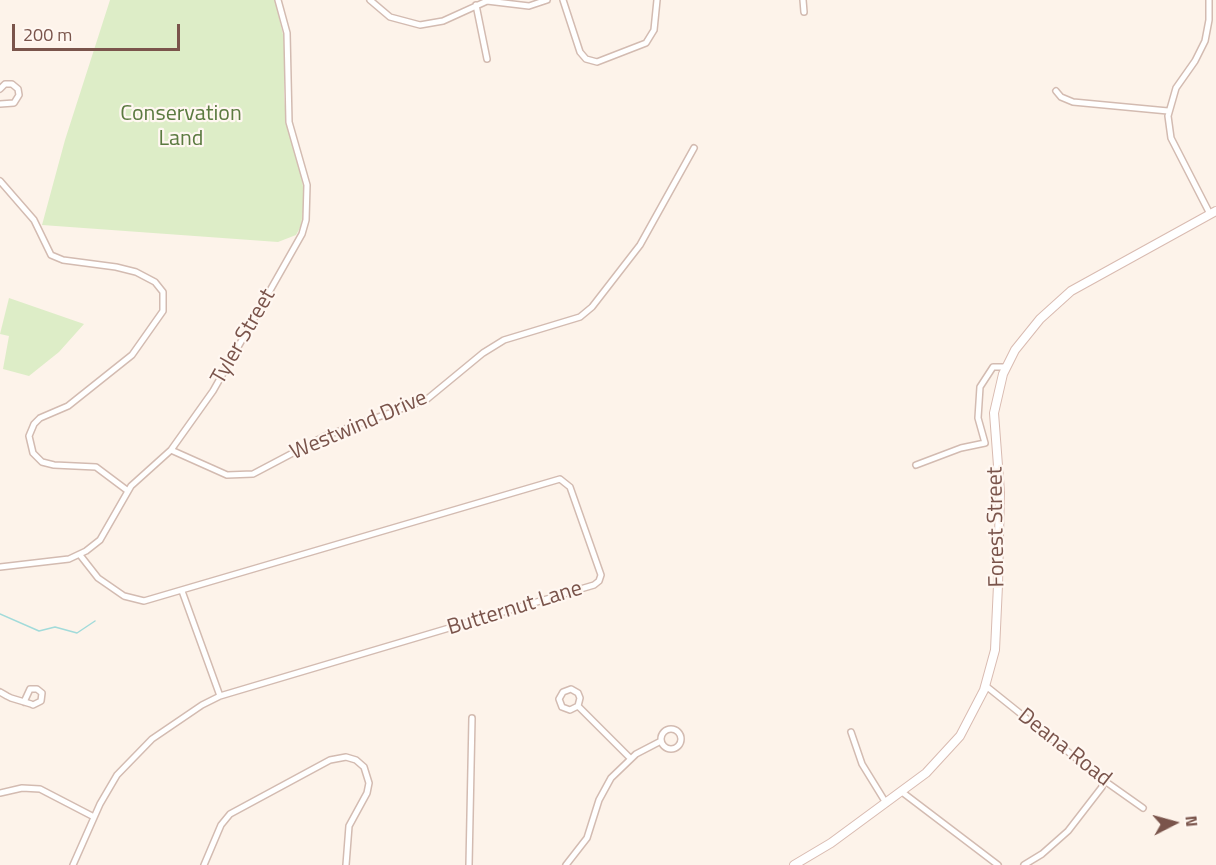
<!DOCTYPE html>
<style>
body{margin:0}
#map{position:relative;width:1216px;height:865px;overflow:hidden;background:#fdf3ea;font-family:"Titillium Web",sans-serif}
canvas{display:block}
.north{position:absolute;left:1144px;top:793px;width:60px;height:60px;-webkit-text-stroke:4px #fff7f1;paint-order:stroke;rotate:84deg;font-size:16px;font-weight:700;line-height:24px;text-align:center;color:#7a544b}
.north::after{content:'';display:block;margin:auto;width:21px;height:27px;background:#7a544b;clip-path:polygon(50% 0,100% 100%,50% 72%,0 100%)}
.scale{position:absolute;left:12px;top:24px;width:168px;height:27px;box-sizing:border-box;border:3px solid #7a544b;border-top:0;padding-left:8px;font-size:18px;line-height:21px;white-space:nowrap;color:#7a544b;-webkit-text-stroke:4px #fff7f1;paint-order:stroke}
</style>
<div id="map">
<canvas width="1216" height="865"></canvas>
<div class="north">N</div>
<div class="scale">200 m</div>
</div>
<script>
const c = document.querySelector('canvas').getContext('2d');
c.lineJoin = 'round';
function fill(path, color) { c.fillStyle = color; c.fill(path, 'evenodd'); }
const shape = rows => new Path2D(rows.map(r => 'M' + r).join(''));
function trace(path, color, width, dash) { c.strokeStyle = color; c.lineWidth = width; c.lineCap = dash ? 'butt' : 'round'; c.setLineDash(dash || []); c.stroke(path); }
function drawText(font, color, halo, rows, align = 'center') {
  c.font = font + ' "Titillium Web",sans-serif'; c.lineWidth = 4.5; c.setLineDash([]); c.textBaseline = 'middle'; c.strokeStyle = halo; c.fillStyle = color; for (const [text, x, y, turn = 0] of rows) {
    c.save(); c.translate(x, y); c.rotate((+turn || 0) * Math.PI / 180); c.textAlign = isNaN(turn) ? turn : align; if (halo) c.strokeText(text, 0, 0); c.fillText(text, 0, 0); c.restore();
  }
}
fill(shape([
 [110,0,275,0,285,43,284,96,287,127,299,165,305,197,301,226,296,235,278,242,42,225,65,140],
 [9,298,84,324,59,352,29,376,3,369,9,336,0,334]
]), '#ddedc7');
trace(shape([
 [0,614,39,631,55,627,77,633,95,621]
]), '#a2dbda', 1.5);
const street = shape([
 [370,0,390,17,420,25,443,21,487,1,529,6,547,0],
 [563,0,580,52,586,59,597,62,646,43,654,30,657,0],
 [803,0,804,12],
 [1209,0,1209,20,1205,41,1195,61,1176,88,1168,116,1171,138,1210,214],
 [476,5,487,59],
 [0,89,5,84,12,84,18,89,19,95,14,103,0,104],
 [1056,91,1061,97,1073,102,1168,111],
 [0,181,34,220,51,255,63,260,116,267,136,272,155,282,163,292,163,311,132,355,68,406,40,418,34,424,29,436,33,453,42,462,54,465,96,467,128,491],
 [171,450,227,475,253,474,325,436,426,400,483,353,504,340,580,317,592,307,640,245,694,148],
 [916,465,961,448,985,443,978,418,980,387,993,367,1006,367],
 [0,567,69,559,86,551,100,540,131,486,171,450,213,391,302,234,306,220,307,185,289,122,287,33,278,0],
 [182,591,220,696],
 [986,686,1102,779,1143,808],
 [0,692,7,696,11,698,31,704,33,705,41,701,42,693,37,689,30,689,24,702],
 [578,706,570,710,562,707,559,699,563,692,571,689,578,693,580,698,578,706,630,758],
 '661 739a10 10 0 1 1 20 0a10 10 0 1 1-20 0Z',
 [851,732,862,764,886,803],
 [902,792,998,865],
 [0,793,22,788,40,789,94,817],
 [73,865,100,804,117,775,152,739,202,705,220,696,594,585,599,581,601,575,570,487,560,479,144,601,124,596,98,578,80,555],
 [204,865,221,825,230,814,330,760,346,757,356,760,364,767,369,783,367,793,349,826,346,865],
 [469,865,472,718],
 [566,865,587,838,599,800,611,778,636,754,661,741],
 [1024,865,1042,854,1068,831,1102,787,1102,779]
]);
const secondary = shape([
 [794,865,831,843,926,773,960,736,984,690,995,650,998,585,1000,492,994,413,1003,374,1015,350,1040,319,1071,291,1216,211]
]);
trace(street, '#d3bbb1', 8);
trace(secondary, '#d9bbb1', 10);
trace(street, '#fff', 5);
trace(secondary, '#fff', 8);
drawText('22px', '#5b7a40', '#fff7f1', [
 ["Conservation",181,115],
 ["Land",181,140]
]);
drawText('22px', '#7a544b', '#fff7f1', [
 ["Tyler Street",244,337,-60],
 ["Westwind Drive",359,426,-23],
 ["Forest Street",997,527,-91],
 ["Butternut Lane",515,609,-17],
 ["Deana Road",1064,748,38]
]);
</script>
